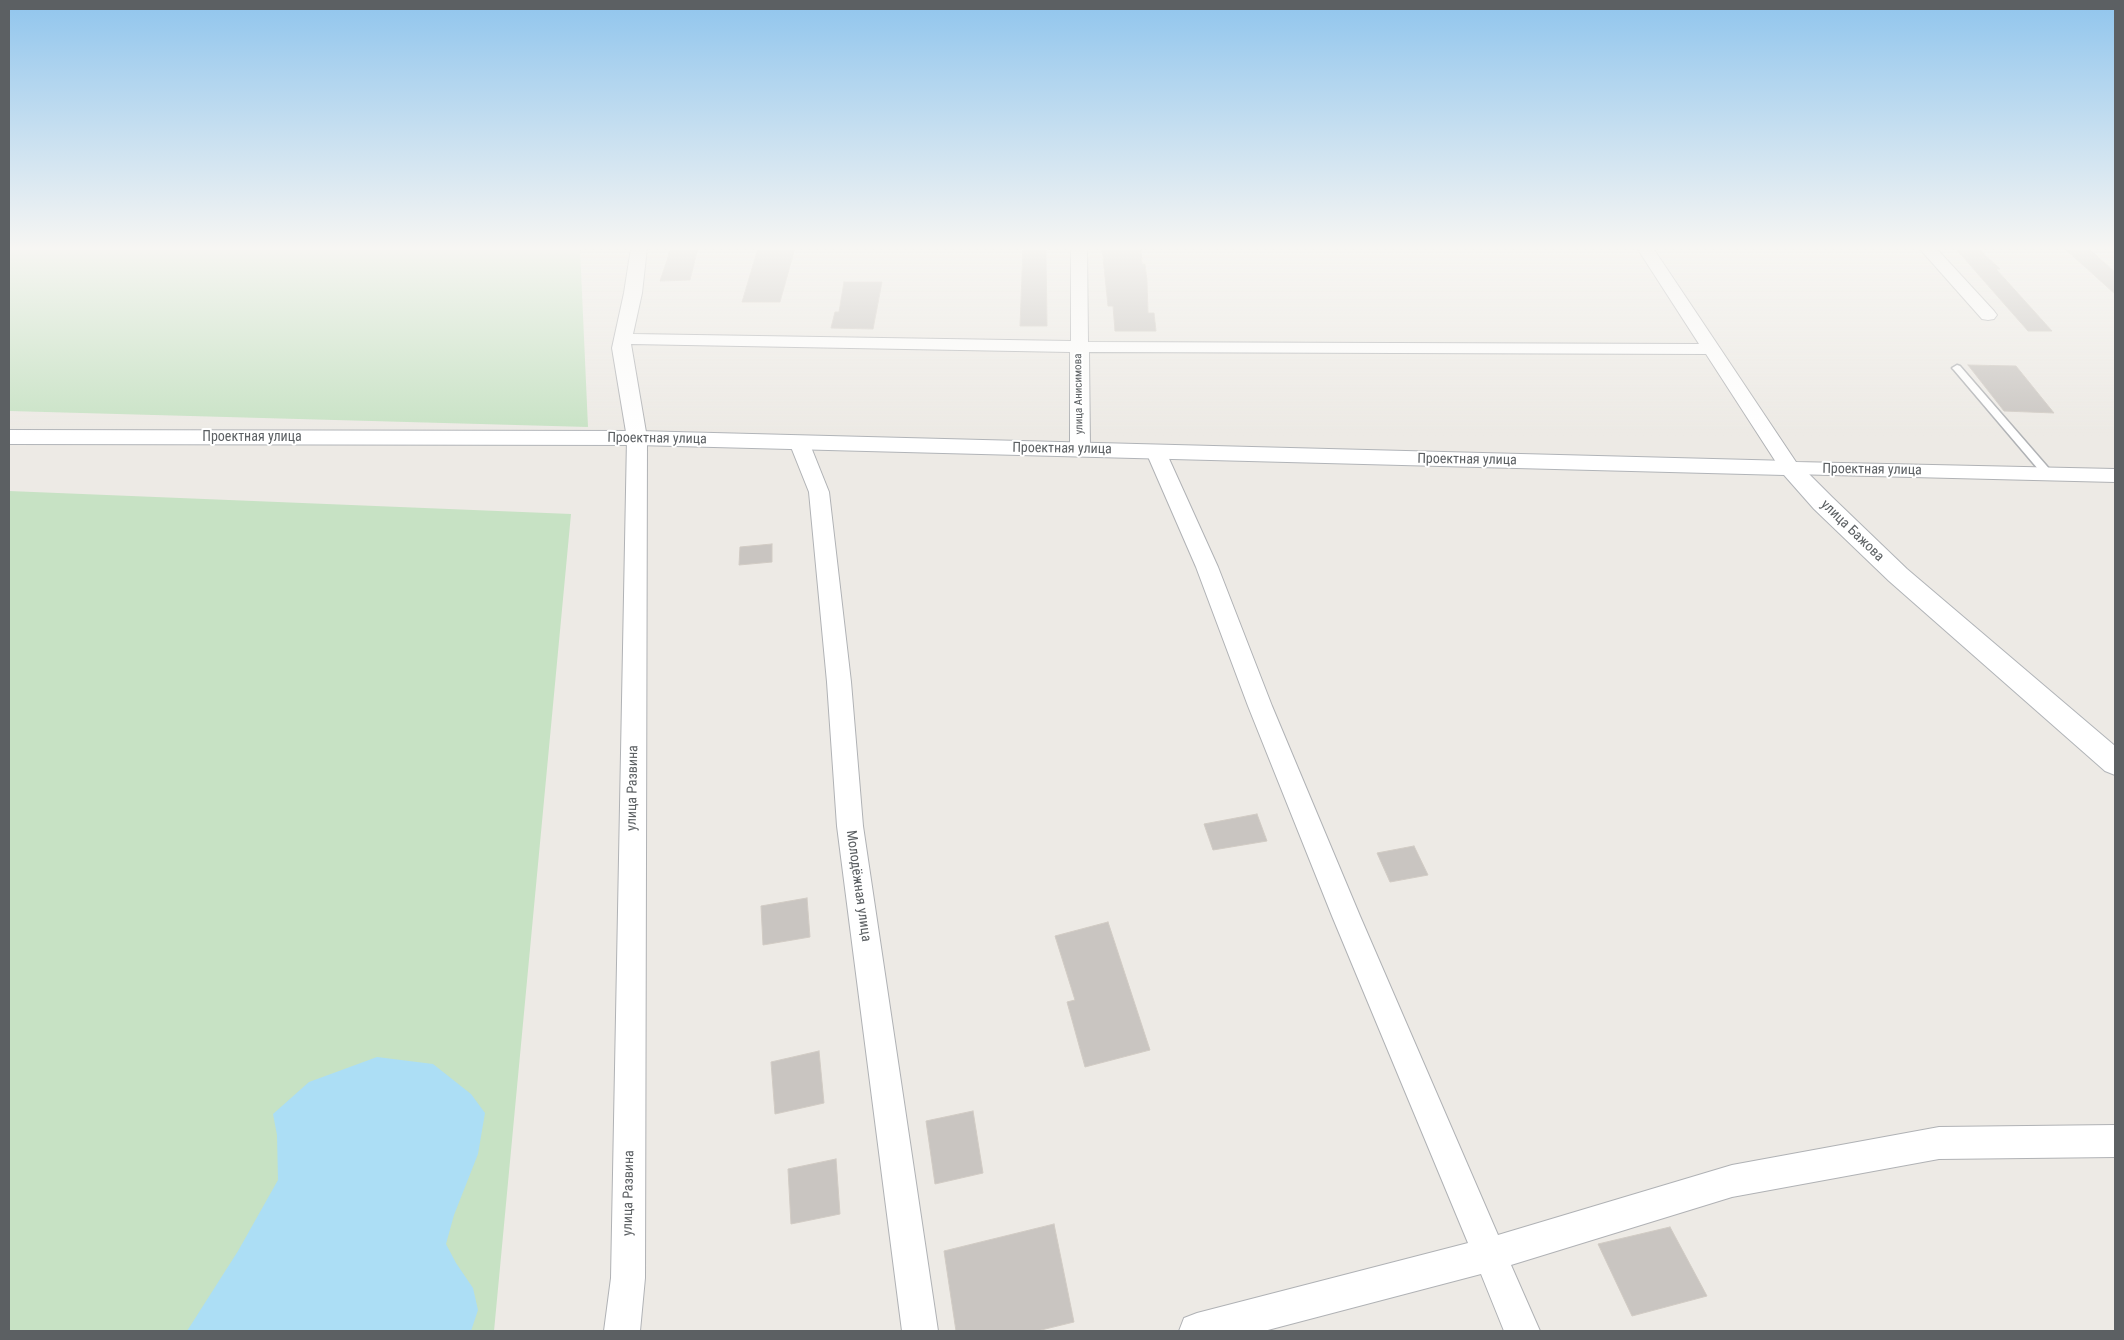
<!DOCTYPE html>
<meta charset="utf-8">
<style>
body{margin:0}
#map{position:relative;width:2124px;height:1340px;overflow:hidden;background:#edeae5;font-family:"Roboto Condensed",sans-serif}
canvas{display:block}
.frame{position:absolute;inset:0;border:10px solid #5c6063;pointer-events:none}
</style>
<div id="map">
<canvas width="2124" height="1340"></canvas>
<div class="frame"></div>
</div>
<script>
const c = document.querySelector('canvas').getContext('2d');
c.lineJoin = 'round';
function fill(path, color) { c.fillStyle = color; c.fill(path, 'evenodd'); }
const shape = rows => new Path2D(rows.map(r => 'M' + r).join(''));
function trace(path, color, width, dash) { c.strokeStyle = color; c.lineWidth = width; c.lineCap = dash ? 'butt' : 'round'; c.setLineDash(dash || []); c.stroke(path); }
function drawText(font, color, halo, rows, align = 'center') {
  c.font = font + ' "Roboto Condensed",sans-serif'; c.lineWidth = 4; c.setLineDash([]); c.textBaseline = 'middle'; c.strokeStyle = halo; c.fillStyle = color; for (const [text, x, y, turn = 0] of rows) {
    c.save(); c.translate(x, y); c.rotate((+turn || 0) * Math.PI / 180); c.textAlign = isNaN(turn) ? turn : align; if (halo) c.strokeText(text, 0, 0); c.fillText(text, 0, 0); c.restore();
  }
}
fill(shape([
 [9,248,580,248,588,427,9,411],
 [9,491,571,514,494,1331,9,1331]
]), '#c7e2c4');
fill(shape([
 [377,1057,433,1064,471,1094,485,1113,478,1154,454,1215,446,1244,456,1263,473,1288,478,1310,471,1331,187,1331,238,1251,278,1180,277,1135,273,1114,309,1082]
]), '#acdef5');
const building = shape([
 [671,248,698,248,690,280,660,281,671,248],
 [758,248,795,248,780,302,742,302,758,248],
 [1023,248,1046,248,1047,326,1020,326,1023,248],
 [1102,248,1141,248,1142,264,1145,264,1147,280,1148,313,1154,313,1156,331,1115,331,1113,306,1108,306,1102,248],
 [1955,248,1978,248,2000,269,1996,269,2052,331,2028,331,1955,248],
 [2064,248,2088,248,2115,272,2115,294,2064,248],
 [844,282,882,282,873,329,831,328,835,312,839,312,844,282],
 [1968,365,2016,366,2054,413,2004,411,1968,365],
 [772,544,772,562,739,565,740,547,772,544],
 [1257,814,1267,841,1213,850,1204,824,1257,814],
 [1414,846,1428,875,1390,882,1377,853,1414,846],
 [807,898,810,937,763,945,761,906,807,898],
 [1108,922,1150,1050,1085,1067,1067,1002,1075,1000,1055,936,1108,922],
 [819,1051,824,1103,775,1114,771,1062,819,1051],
 [973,1111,983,1173,935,1184,926,1121,973,1111],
 [836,1159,840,1214,791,1224,788,1169,836,1159],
 [1054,1224,1074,1322,1037,1331,956,1331,944,1251,1054,1224],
 [1670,1227,1707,1296,1632,1316,1598,1244,1670,1227]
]);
fill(building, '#c9c5c1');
trace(building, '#d1cbc4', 1);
const lane = shape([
 [1957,365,1960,366,2052,472,2053,474,2052,476,2044,476,1954,370,1952,368,1957,365]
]);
const street = shape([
 [631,248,647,248,642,293,633,334,1071,341,1071,248,1087,248,1088,342,1699,344,1637,248,1653,248,1796,462,2115,469,2115,482,1790,474,1783,473,1706,354,1089,352,1090,450,1087,454,1080,456,1073,454,1070,450,1070,352,631,344,647,438,645,1278,640,1331,604,1331,611,1278,627,438,612,348,624,293,631,248],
 [1919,248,1936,248,1994,311,1997,315,1994,319,1988,320,1982,319,1919,248],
 [799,436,806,438,809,442,829,492,851,682,863,826,938,1331,902,1331,837,826,827,682,809,492,789,442,792,438,799,436],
 [1156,446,1163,448,1166,452,1218,567,1272,706,1360,916,1498,1235,1732,1165,1939,1127,2115,1125,2115,1157,1939,1159,1732,1197,1511,1265,1540,1331,1504,1331,1481,1274,1264,1331,1179,1331,1184,1318,1197,1313,1468,1243,1332,916,1248,706,1196,567,1146,452,1149,448,1156,446]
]);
const secondary = shape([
 [9,430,637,431,1790,461,1798,463,1832,497,1907,569,2115,746,2115,775,2105,771,1889,581,1814,509,1784,475,637,445,9,444,9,430]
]);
trace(lane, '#b0b2b5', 3);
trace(street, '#b0b2b5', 2);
trace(secondary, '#b1b4b8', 2);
fill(lane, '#fff');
fill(street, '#fff');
fill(secondary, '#fff');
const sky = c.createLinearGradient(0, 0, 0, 436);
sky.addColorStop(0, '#90c5ed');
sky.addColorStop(0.57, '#f7f6f3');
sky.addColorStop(1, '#f7f6f300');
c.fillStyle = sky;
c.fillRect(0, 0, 2124, 436);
drawText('11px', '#5c6063', '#fff', [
 ["улица Анисимова",1079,394,-91]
]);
drawText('14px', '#5c6063', '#fff', [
 ["Проектная улица",252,437],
 ["Проектная улица",657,439,1],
 ["Проектная улица",1062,449,1],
 ["Проектная улица",1467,460,1],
 ["Проектная улица",1872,470,1],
 ["улица Бажова",1852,531,44],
 ["улица Развина",633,788,-89],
 ["Молодёжная улица",858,886,82],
 ["улица Развина",629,1193,-89]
]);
</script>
